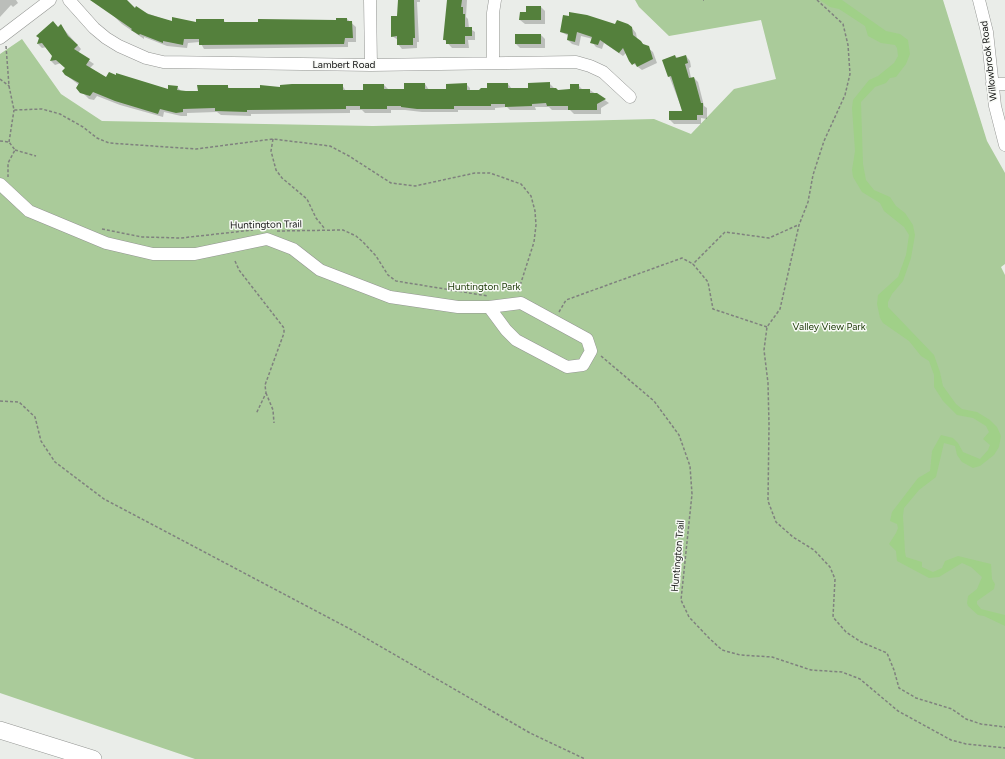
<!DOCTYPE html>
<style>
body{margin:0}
canvas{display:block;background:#eaede9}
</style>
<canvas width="1005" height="759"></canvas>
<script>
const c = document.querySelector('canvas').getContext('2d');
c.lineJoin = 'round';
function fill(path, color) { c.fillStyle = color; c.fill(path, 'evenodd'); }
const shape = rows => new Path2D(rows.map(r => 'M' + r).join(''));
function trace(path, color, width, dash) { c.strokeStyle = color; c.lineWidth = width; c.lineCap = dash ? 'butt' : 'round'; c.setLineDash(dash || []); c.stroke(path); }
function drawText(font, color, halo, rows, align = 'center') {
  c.font = font + ' Figtree,sans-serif'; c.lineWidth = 3; c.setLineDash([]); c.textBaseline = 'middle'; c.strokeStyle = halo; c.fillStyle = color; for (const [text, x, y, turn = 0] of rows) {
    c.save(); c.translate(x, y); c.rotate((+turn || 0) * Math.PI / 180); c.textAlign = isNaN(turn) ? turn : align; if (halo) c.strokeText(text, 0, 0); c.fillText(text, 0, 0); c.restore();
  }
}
fill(shape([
 [635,0,943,0,987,141,1005,173,1005,264,1001,267,1005,275,1005,759,195,759,0,693,0,54,22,39,61,94,102,121,373,126,654,119,691,134,734,89,776,79,761,20,669,36,639,7]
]), '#aacb9a');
fill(shape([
 [820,0,842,0,886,31,900,34,908,40,910,54,906,64,896,77,890,78,886,83,875,87,861,102,863,164,866,180,874,190,890,197,896,206,905,213,913,225,915,235,911,258,903,281,892,294,888,302,888,307,934,355,940,372,943,386,956,404,962,409,977,412,990,420,997,427,1001,436,999,447,994,455,980,466,973,468,962,462,957,455,955,446,944,443,936,477,919,490,904,508,903,516,905,552,906,557,922,562,922,567,933,572,942,568,945,561,958,556,991,564,992,579,995,584,994,589,977,601,977,604,981,609,1005,615,1005,626,984,616,978,615,968,606,967,603,968,596,977,589,982,577,971,567,962,563,939,577,929,578,897,561,896,551,889,544,896,533,898,528,897,524,890,521,892,512,918,478,930,471,932,451,941,435,953,438,958,443,963,452,980,459,988,450,990,445,983,439,989,432,986,426,973,418,957,415,943,401,934,387,934,375,929,361,921,356,909,341,883,323,880,318,877,304,878,295,898,277,906,255,909,235,904,227,884,211,880,203,862,192,853,177,852,170,855,151,852,108,853,100,869,80,878,76,894,63,898,56,897,48,895,45,881,43,868,36,865,26,839,9,830,7]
]), '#a0d088');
fill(shape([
 [0,0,16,0,18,3,13,7,11,5,0,17],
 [97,0,125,0,135,9,172,22,197,23,223,20,226,23,337,21,347,19,356,27,356,42,348,42,348,47,204,49,200,42,188,43,187,48,167,46,144,37,144,39,122,24],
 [399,0,420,0,420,2,417,2,419,42,417,42,417,48,402,49,398,44,398,40,392,36,398,17],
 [448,0,467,0,466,17,468,19,469,28,475,32,475,40,468,40,469,48,452,48,444,39],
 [527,7,541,7,545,11,545,24,525,24,520,20,527,13],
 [615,25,632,28,636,33,637,39,653,52,657,63,642,70,630,61,626,53,623,56,604,43,602,49,596,47,592,42,593,39,581,36,579,46,572,44,568,40,569,36,561,32],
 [61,26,81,49,78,53,94,64,90,68,107,78,168,90,177,87,181,91,199,92,227,86,230,89,342,85,346,91,364,91,384,85,388,89,405,90,425,84,429,90,447,90,466,84,470,88,470,91,479,91,508,84,512,89,529,89,549,83,557,91,571,90,578,85,583,90,590,90,609,103,601,108,601,114,574,114,570,110,552,110,549,107,535,107,536,110,510,110,507,107,495,108,495,110,458,110,458,112,422,112,405,110,391,110,391,113,365,113,362,110,350,110,350,113,251,114,251,116,221,115,217,112,187,113,187,116,181,116,164,112,163,117,120,105,97,96,94,100,89,99,82,92,79,85,66,75,66,68,61,63,55,65,51,61,53,56,47,47,42,48,38,44],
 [541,35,545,39,545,48,520,48,516,44],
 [675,56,678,58,686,56,690,61,691,67,689,68,691,78,694,78,698,82,704,106,707,108,707,119,701,118,701,124,674,124,670,120,683,112,663,60]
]), '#0003');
fill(shape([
 [90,0,127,0,135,8,136,6,148,14,172,21,172,17,196,22,196,19,224,19,224,22,258,22,258,19,336,20,336,18,347,18,347,21,352,21,353,38,345,38,344,44,199,45,199,39,184,39,183,45,163,41,163,43,140,34,139,35,131,30,132,29],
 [398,0,414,0,415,38,413,38,413,45,397,45,397,36,391,37,391,16,397,16],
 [447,0,462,0,461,7,463,7,463,14,465,14,465,27,472,27,472,36,465,36,465,44,446,44,446,40,443,40],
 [526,6,541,6,541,20,519,20,520,12,526,12],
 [569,12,587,15,615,24,617,20,628,24,632,27,633,35,641,41,643,44,649,46,653,59,637,67,635,63,632,65,629,61,623,48,619,53,600,40,598,45,590,43,592,37,577,32,575,42,567,40,568,34,560,32,563,15,569,16],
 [53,21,58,27,61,24,68,36,78,45,74,49,90,59,86,65,106,77,109,72,116,75,116,73,168,89,168,85,178,86,177,90,186,91,198,91,197,85,228,85,228,88,260,88,260,85,280,87,280,85,292,84,343,84,343,90,363,90,363,84,384,84,384,89,404,89,404,83,425,83,425,89,446,89,446,84,467,83,467,90,479,90,481,88,487,88,487,83,508,83,508,88,528,88,528,83,550,82,550,88,556,88,558,90,570,89,570,84,579,84,579,89,590,89,590,93,597,93,606,99,597,104,597,110,568,110,568,106,547,106,546,103,532,104,532,106,505,107,505,104,491,104,491,106,454,106,454,109,417,109,401,107,401,106,387,106,387,109,360,109,360,106,346,106,346,109,247,110,247,112,215,111,215,108,183,109,183,112,176,113,160,109,158,114,115,101,93,92,90,96,80,93,76,88,79,83,65,75,62,71,65,68,56,60,50,61,52,56,42,43,37,44,39,38,36,36],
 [515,34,541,34,541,44,515,44],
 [675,55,676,58,686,55,688,63,685,64,689,78,694,77,701,103,703,103,703,115,697,115,697,120,669,120,669,111,682,111,671,76,668,77,662,60]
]), '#54803c');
const minor = shape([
 [69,0,94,28,106,38,119,46,146,58,163,62,371,65,576,62,590,66,603,72,630,97],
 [370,0,371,65],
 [979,0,987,32,995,106,1005,145],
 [0,38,50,0],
 [493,63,493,13,495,0],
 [992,84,1005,84],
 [0,184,29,211,106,243,153,254,195,254,267,239,293,249,320,270,390,297,458,307,489,307,521,303,587,339,591,351,583,365,567,367,516,340,506,330,489,307]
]);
const highway = shape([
 [0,730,93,759]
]);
trace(minor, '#939592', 13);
trace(highway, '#939592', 18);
trace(shape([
 [703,0,704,0],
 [817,0,843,24,848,45,850,74,845,95,824,141,813,175,808,202,799,225,780,309,767,327,764,350,768,383,769,425,768,501,776,522,793,537,814,550,830,567,835,579,833,617,846,632,861,642,887,653,894,670,899,688,916,698,952,709,966,719,981,724,1005,727],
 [6,46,9,86,14,110,42,109,60,114,83,127,97,138,109,143,196,149,273,139,330,146,349,156,391,183,415,186,475,173,490,173,521,184,531,196,535,211,536,225,534,242,518,292],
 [0,79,9,86],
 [273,139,271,151,276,170,282,178,307,199,316,218,325,229],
 [0,141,9,142,15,150,8,163,8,177],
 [9,142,14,110],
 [15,150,36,156],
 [102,229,142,237,181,238,253,230],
 [277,231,343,230,356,236,363,242,376,256,388,275,396,281,488,296],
 [235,261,239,270,284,328,284,333,265,385,266,393,256,414],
 [559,312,566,300,682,258,693,264],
 [767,327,713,309,708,282,693,264,725,232,769,238,798,225],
 [601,356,654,401,679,435,690,466,692,494,681,600,689,617,709,638,722,650,740,655,772,657,811,670,842,672,860,679,898,711,951,740,966,744,1005,748],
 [266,393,273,410,274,423],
 [0,401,19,402,35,417,41,441,55,462,104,499,352,630,530,733,585,759]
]), '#7f817e', 1.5, [3, 2]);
trace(minor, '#fff', 12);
trace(highway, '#fff', 17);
drawText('10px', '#111211', '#f8faf6', [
 ["Willowbrook Road",989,61,-97],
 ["Lambert Road",344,65],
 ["Huntington Trail",266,225,-1],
 ["Huntington Trail",678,556,-85]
]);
drawText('10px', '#1b3906', '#f8faf6', [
 ["Huntington Park",484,287],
 ["Valley View Park",829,327]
]);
</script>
